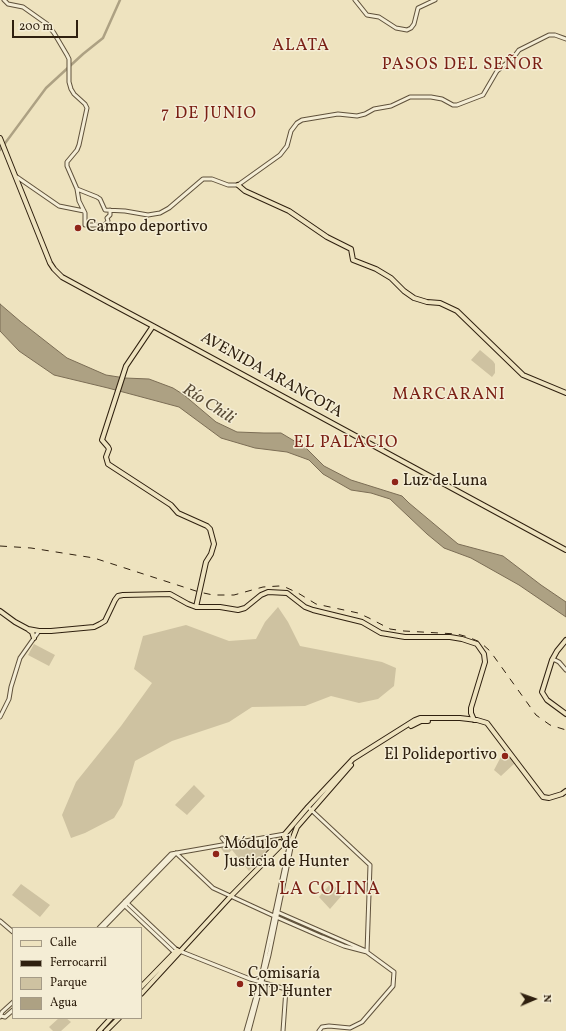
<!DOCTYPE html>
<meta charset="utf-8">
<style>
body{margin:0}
#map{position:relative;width:566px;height:1031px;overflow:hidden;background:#eee3bf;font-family:Vollkorn,serif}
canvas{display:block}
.legend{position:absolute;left:12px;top:927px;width:130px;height:92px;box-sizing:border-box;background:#f4edd5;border:1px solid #a59b86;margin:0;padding:5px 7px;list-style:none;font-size:12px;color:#2f200f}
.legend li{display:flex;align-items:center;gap:8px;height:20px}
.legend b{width:20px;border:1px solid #a59b86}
.north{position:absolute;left:514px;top:979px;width:40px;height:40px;-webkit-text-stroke:3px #f4edd5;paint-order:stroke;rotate:88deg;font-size:11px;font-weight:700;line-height:16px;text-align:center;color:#2f200f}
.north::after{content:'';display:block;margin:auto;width:14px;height:18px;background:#2f200f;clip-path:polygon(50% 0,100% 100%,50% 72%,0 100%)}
.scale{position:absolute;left:12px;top:20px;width:66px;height:18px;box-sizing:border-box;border:2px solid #2f200f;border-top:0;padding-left:5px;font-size:12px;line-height:14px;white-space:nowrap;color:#2f200f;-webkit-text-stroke:3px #f4edd5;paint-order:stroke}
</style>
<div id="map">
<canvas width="566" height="1031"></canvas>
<ul class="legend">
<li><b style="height:5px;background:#eee3bf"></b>Calle</li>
<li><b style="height:5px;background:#2f200f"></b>Ferrocarril</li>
<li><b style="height:11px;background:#cec2a1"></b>Parque</li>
<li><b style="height:11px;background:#ada183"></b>Agua</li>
</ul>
<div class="north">N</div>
<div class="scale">200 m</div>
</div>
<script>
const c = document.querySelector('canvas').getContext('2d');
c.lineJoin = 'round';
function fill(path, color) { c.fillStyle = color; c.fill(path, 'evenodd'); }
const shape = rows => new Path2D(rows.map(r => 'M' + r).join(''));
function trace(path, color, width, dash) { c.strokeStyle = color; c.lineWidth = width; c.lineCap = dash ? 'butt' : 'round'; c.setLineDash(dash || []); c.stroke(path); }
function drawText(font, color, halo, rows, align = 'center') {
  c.font = font + ' Vollkorn,serif'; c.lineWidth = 3; c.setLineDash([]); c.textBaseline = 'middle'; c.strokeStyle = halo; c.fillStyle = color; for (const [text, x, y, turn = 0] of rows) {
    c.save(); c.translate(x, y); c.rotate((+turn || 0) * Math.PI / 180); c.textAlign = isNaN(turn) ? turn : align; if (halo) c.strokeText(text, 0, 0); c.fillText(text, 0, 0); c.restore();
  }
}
fill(shape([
 [480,350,493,361,495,364,495,373,492,377,471,360],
 [278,607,288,622,300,646,382,662,396,668,394,686,378,699,359,703,331,696,305,706,252,707,229,722,172,741,135,761,122,805,114,818,85,833,71,838,62,815,76,782,121,726,152,683,134,669,143,636,186,625,229,641,256,639,265,622],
 [34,644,55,655,49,666,28,655],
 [505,749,515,763,501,776,494,770],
 [194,785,205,796,187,815,175,805],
 [276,836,277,839,249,871,232,850,226,855,220,847],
 [331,883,343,894,330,909,319,897],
 [21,884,50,905,40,917,12,895],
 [59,1018,66,1018,71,1022,61,1031,53,1031,49,1027]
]), '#cec2a1');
const water = shape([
 [0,304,21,322,67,358,106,375,125,378,149,379,173,388,184,395,216,422,237,432,264,433,281,433,306,448,324,466,351,480,402,496,409,503,458,544,503,556,541,585,566,602,566,617,519,585,471,558,444,548,427,534,390,499,371,493,351,490,323,474,309,460,287,452,255,448,221,438,179,407,108,388,54,375,19,351,0,331,0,304]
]);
fill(water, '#ada183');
trace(water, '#7b6d55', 1);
trace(shape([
 [0,150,46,88,83,54,103,38,120,0]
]), '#ada183', 2.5);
const minor = shape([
 [4,0,8,4,23,7,47,24,54,33,67,55,69,59,69,82,71,89,74,94,85,104,87,108,79,145,77,150,67,162,67,166,77,189,79,201,85,213,85,225,105,225,108,221,107,218,110,215,110,210],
 [355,0,367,15,379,17,396,28,407,30,411,28,414,24,418,8,435,0],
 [17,177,59,206,84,211],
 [77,189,97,197,100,199,105,210,125,211,148,215,160,213,169,208,203,179,212,179,228,185,238,185,280,155,287,146,291,131,297,123,302,120,338,114,357,116,365,114,374,109,391,106,410,97,431,97,442,99,453,105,457,105,483,95,497,71,513,58,519,50,549,35,555,35,566,39],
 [552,660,555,660,559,662,566,670],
 [0,717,9,699,11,687,20,658,39,631],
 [308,807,370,865,367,952],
 [222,838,227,844],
 [176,853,213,888,274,916,322,937,344,946,367,952],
 [125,901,177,950,250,979,286,989,283,1031],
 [125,906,176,954],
 [275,911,364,950,394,972,393,986,362,1022,350,1028,329,1026,322,1027,319,1031],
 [0,921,13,932],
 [99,928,171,854,285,834],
 [103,928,176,853],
 [1,1016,5,1017,13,1010],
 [0,1017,2,1012,13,1002],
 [246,1031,260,982,290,842],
 [249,1031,269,955,293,838]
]);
const major = shape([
 [0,138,50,263,54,269,62,277,108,302,153,326,566,550],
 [238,185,245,191,289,211,327,237,351,249,353,260,376,269,391,278,404,291,414,298,427,302,440,303,457,311,523,375,566,393],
 [153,326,126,366,102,440,108,447,109,449,106,457,108,464,171,505,178,513,207,526,210,529,214,544,211,554,206,562,196,607],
 [0,611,15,622,28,629,39,631,51,631,94,627,100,624,105,621,115,600,118,596,123,595,170,594,188,604,196,607,220,607,238,610,245,608,261,595,268,592,287,593,305,607,313,610,362,622,381,633,405,637,450,637,462,639,477,644,484,654,485,662,471,708,471,713,474,720],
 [29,630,32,632,34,638],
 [566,640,557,651,552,660,542,692,547,700,566,714],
 [411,726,421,721,428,721],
 [286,840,284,837,285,834,308,807,353,759,415,720,420,718,460,718,477,720,487,723,543,797,549,798,562,794,566,791],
 [286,840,289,841,292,840,297,827,351,765],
 [261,861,280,842],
 [141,987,177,950],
 [141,994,231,896,286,840],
 [99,1031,111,1018],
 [106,1031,119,1018]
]);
trace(minor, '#5f513b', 5);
trace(major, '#2f200f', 6);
trace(minor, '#f4edd5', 3);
trace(major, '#eee3bf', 4);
trace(shape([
 [0,546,31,548,94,558,199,592,213,595,234,595,263,587,279,586,285,587,298,593,316,604,358,613,369,618,390,629,404,631,457,634,468,637,480,642,490,651,536,715,550,725,566,730]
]), '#2f200f', 1, [7, 7]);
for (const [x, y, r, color] of [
 [78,228,4,"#8f2418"],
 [395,482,4,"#8f2418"],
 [505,756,4,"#8f2418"],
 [216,854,4,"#8f2418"],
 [240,984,4,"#8f2418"]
]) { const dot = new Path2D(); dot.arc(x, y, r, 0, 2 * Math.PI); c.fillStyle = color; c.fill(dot); trace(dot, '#f4edd5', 1.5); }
drawText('16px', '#2f200f', '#f4edd5', [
 ["Campo deportivo",86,228],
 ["Luz de Luna",403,482],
 ["El Polideportivo",497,756,"right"],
 ["Módulo de",224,845],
 ["Justicia de Hunter",224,863],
 ["Comisaría",248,975],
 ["PNP Hunter",248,993]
], 'left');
drawText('16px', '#2f200f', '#f4edd5', [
 ["AVENIDA ARANCOTA",271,376,29]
]);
c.letterSpacing = '1px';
drawText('17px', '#7a1f14', '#f4edd5', [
 ["ALATA",301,47],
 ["PASOS DEL SEÑOR",463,66],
 ["7 DE JUNIO",209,115],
 ["MARCARANI",449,396],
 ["EL PALACIO",346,444]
]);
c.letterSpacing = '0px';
drawText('italic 17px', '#5b4d38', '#f4edd5', [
 ["Río Chili",208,405,33]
]);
c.letterSpacing = '1px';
drawText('18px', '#7a1f14', '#f4edd5', [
 ["LA COLINA",330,891]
]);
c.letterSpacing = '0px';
</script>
